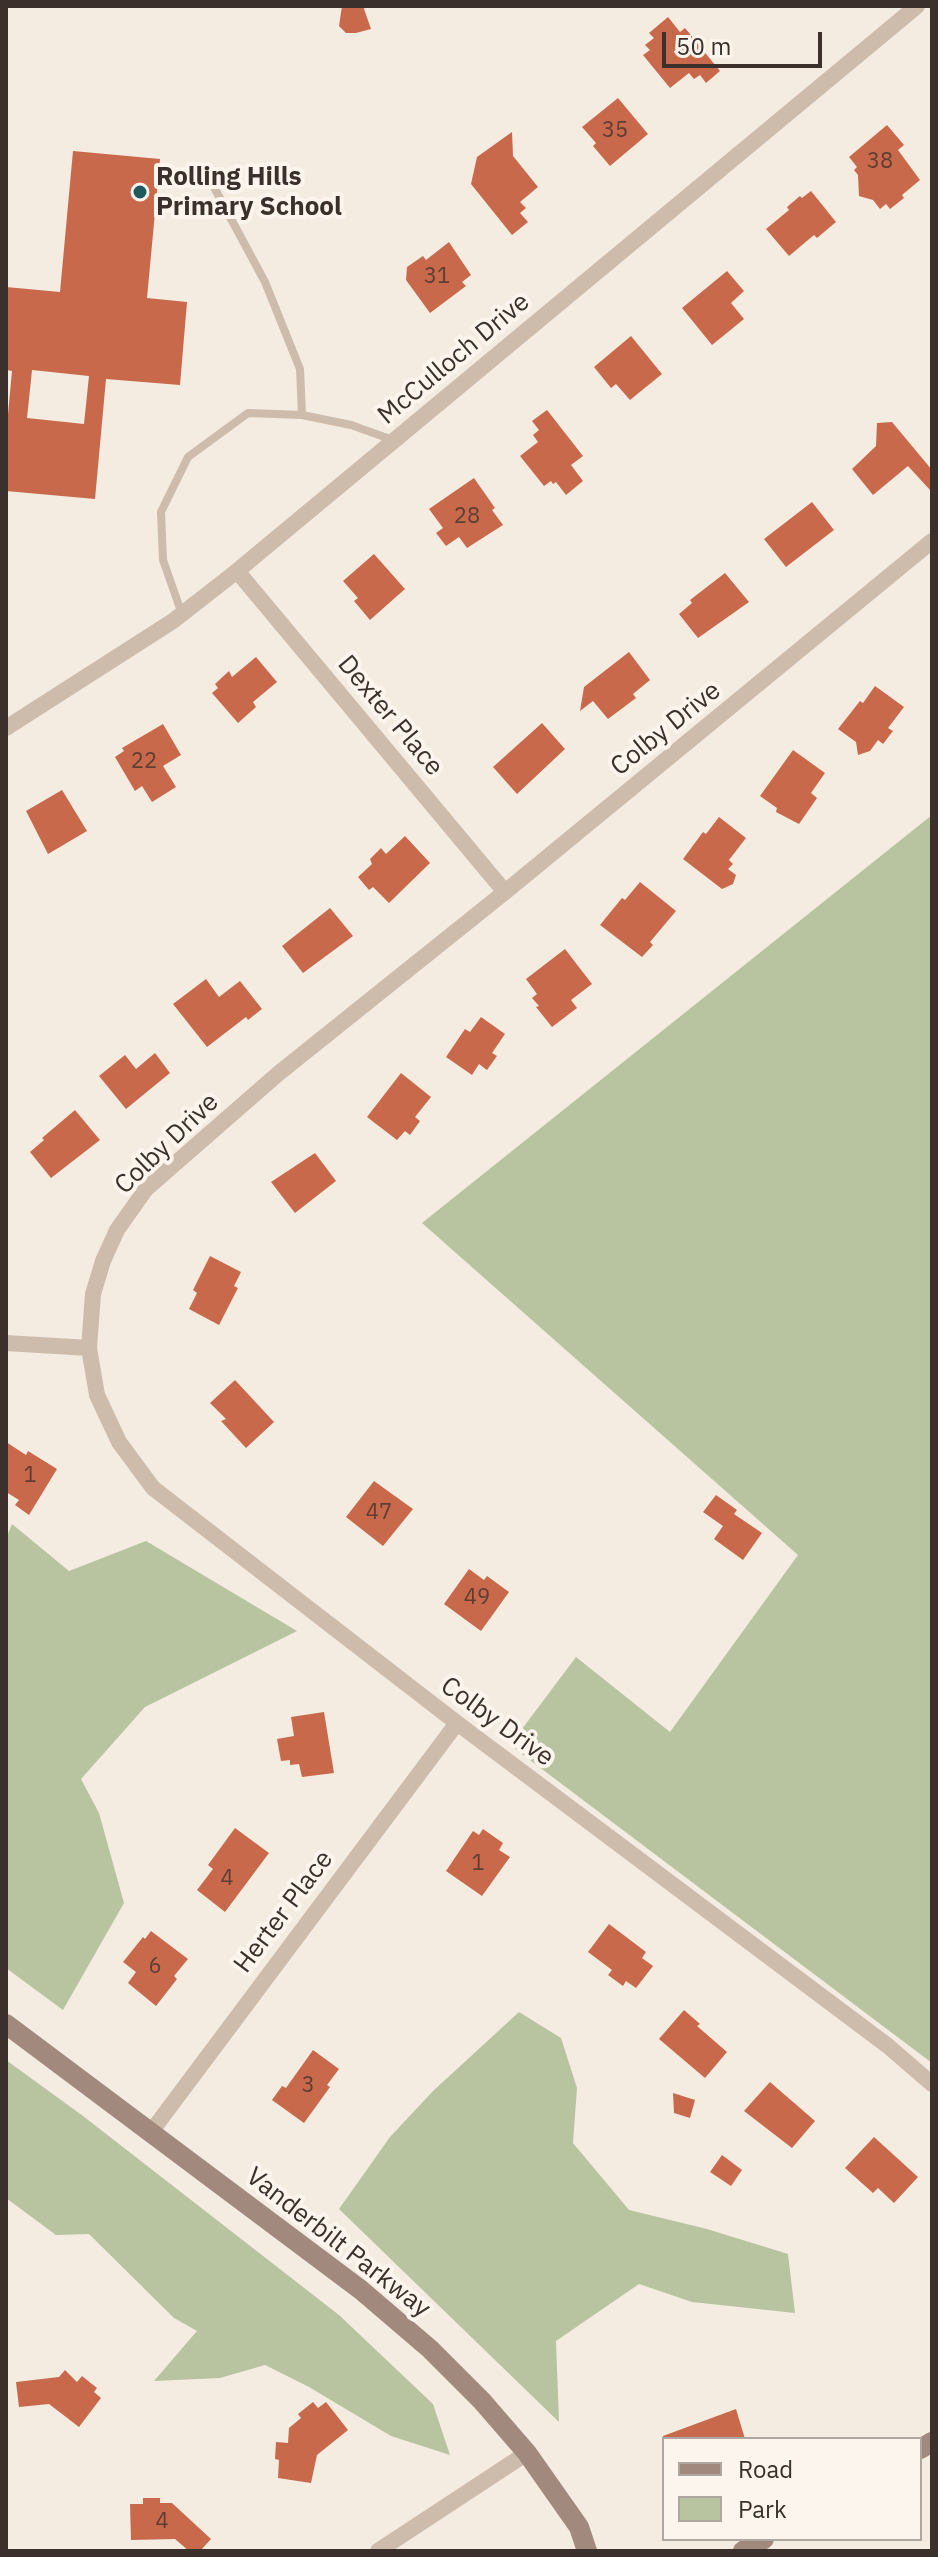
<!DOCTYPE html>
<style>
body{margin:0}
#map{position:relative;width:938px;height:2557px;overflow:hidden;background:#f4ebe1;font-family:"IBM Plex Sans",sans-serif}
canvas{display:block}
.frame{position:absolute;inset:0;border:8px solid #3b302b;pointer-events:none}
.legend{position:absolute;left:662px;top:2437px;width:260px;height:104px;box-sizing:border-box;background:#fbf5ee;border:2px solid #aea6a0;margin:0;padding:10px 14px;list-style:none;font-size:24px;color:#3b302b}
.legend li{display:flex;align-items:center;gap:16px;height:40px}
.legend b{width:40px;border:2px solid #aea6a0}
.scale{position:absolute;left:662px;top:32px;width:160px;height:36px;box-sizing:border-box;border:4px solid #3b302b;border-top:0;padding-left:10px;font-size:24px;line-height:28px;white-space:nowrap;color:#3b302b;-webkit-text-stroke:6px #fbf5ee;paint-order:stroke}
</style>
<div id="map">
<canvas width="938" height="2557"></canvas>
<div class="frame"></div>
<ul class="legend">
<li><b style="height:10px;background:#a18a7d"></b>Road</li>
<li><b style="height:22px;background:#b8c4a0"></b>Park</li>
</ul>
<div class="scale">50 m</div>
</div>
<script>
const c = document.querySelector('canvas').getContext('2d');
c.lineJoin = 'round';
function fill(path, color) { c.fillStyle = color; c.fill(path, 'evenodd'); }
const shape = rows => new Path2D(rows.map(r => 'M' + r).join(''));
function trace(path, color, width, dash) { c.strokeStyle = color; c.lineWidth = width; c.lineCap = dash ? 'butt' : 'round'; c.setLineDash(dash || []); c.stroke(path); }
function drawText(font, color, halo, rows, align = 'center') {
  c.font = font + ' "IBM Plex Sans",sans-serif'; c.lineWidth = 8; c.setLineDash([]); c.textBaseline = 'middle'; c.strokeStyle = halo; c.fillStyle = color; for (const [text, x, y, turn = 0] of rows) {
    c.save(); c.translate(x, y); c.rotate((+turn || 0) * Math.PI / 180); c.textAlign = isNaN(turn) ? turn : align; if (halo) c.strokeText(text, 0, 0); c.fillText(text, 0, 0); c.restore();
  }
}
fill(shape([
 [932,815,932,2063,510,1745,576,1657,670,1732,798,1555,422,1223],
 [12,1524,69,1571,146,1541,297,1631,145,1707,81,1779,99,1813,124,1903,63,2010,6,1968,6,1539],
 [519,2012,561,2038,577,2088,573,2143,629,2210,707,2229,788,2254,795,2313,692,2302,639,2284,556,2341,559,2422,339,2209,390,2137,433,2091],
 [6,2060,83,2116,339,2315,433,2404,450,2455,391,2436,309,2387,265,2365,220,2378,154,2381,197,2331,174,2318,89,2234,56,2235,6,2198]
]), '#b8c4a0');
fill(shape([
 [342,6,363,6,371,29,356,33,346,33,339,26],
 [668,17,680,32,685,28,720,71,706,83,700,75,694,79,689,73,670,88,643,55,650,50,645,45,654,38,649,33],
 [618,98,648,134,610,166,593,146,596,143,582,127],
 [887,125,904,145,898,150,920,180,902,195,904,198,890,209,886,204,880,209,873,200,859,196,858,175,854,170,857,167,849,157],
 [512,132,513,156,538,187,520,202,526,208,520,213,528,222,512,235,471,184,477,157],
 [73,151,160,159,147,298,187,302,180,385,106,379,95,499,6,491,6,436,12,371,6,370,6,287,60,292],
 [32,370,89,376,84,424,27,418],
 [811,191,836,222,817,238,814,235,789,256,766,229,789,210,787,207,800,196,802,198],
 [449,242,471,275,462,282,466,286,430,313,406,280,407,267,423,256,426,260],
 [727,271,744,291,731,303,744,319,712,345,682,308],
 [631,336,662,374,630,400,616,384,611,388,594,367],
 [547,410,583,456,571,465,583,481,566,495,556,482,553,484,551,481,544,486,520,456,538,442,533,435,539,430,532,421],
 [892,422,932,470,930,490,908,466,873,495,852,469,876,446,877,423],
 [474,478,495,508,492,510,503,525,467,548,459,537,446,546,436,533,443,528,429,509],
 [812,502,834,530,786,567,764,539],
 [374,554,405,589,370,620,354,601,358,598,343,581],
 [725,573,749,602,698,638,679,614,692,603,690,600],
 [629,652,650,680,633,694,636,698,608,719,593,701,580,711,584,687],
 [256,657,277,682,253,702,256,707,238,723,212,693,218,688,215,684,229,671,232,677],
 [875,686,904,707,888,728,893,731,883,744,878,740,870,751,858,755,856,742,838,729,860,701,863,703],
 [542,723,565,749,517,794,493,767],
 [163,724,181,755,163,766,176,787,152,802,142,786,135,791,115,757,124,751,122,748],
 [793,750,825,773,811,793,817,798,799,824,776,812,777,808,760,796],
 [62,790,87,831,48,854,26,811],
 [719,817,746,838,729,860,733,864,728,869,736,875,733,884,722,889,683,859,703,832,706,834],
 [405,836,430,863,389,903,373,887,369,890,358,877,372,864,370,859,381,848,386,854],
 [640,882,676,911,650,942,653,945,642,957,600,925,622,898,625,900],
 [330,908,353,936,303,973,282,946],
 [565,949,592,984,571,1000,577,1008,552,1027,536,1007,539,1006,532,998,537,994,526,979],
 [206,979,219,997,240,981,262,1009,248,1020,246,1017,207,1047,173,1004],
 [481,1017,505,1034,492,1053,497,1056,487,1070,479,1064,472,1075,446,1057,465,1029,470,1032],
 [155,1053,170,1073,126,1109,99,1076,125,1055,136,1069],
 [401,1073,431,1097,415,1117,420,1121,410,1135,405,1131,397,1140,367,1117],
 [75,1110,100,1140,51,1178,30,1152,44,1140,42,1138],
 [315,1153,336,1181,295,1213,271,1182],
 [210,1256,241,1272,234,1286,238,1288,219,1325,189,1309,197,1293,193,1290],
 [235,1380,274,1422,246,1448,221,1421,226,1419,210,1403],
 [6,1442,26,1455,28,1451,57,1469,29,1515,15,1505,19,1500,6,1492],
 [374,1481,413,1509,383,1546,346,1517],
 [716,1495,737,1510,734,1514,762,1533,743,1560,714,1539,723,1526,703,1512],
 [469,1569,484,1580,487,1576,509,1592,481,1631,444,1604],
 [324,1712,334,1773,302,1777,299,1764,290,1765,290,1760,281,1761,277,1739,294,1736,291,1717],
 [235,1828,269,1853,225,1912,197,1890,213,1869,208,1865],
 [483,1829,503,1843,499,1850,510,1857,482,1896,446,1871,473,1831,479,1835],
 [609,1924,646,1952,642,1958,653,1966,636,1988,626,1981,623,1986,608,1975,612,1970,588,1952],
 [151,1931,188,1959,174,1976,177,1979,156,2006,128,1983,136,1972,123,1962,143,1937,145,1939],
 [684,2010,700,2024,697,2026,727,2052,705,2078,659,2039],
 [313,2050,339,2069,327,2085,330,2087,304,2123,272,2100,282,2086,286,2088],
 [770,2082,815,2121,792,2148,744,2111],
 [673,2093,695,2100,690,2118,674,2113],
 [874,2137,918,2177,894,2203,878,2188,873,2193,845,2168],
 [722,2155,742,2170,731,2186,710,2172],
 [65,2370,77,2382,82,2376,97,2388,94,2392,101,2398,79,2427,49,2404,19,2407,16,2382,59,2377],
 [313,2402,318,2408,326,2402,348,2430,317,2455,311,2483,278,2478,279,2460,275,2459,276,2442,288,2443,289,2428,301,2418,298,2414],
 [736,2409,745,2439,663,2439,663,2436],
 [143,2498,160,2498,160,2503,172,2503,211,2539,200,2551,189,2551,175,2539,131,2540,130,2504,143,2504]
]), '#c8694b');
trace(shape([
 [215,189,265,282,300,369,302,415],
 [182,614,163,560,161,512,188,457,248,413,302,415,351,425,393,440]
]), '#cdbbac', 8);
trace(shape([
 [932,541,505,892,279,1073,146,1189,117,1230,103,1261,93,1294,89,1348,97,1395,119,1442,153,1488,457,1723,888,2046,932,2084],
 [237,571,505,892],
 [6,728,173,621,237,571,917,6],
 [6,1343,89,1348],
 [151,2132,457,1723],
 [378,2551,527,2453]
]), '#cdbbac', 16);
trace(shape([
 [6,2024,361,2290,430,2349,482,2401,527,2453,579,2527,587,2551],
 [920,2449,932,2442],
 [743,2551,764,2539]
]), '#a18a7d', 20);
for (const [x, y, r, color] of [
 [140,192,8,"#1f5a5e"]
]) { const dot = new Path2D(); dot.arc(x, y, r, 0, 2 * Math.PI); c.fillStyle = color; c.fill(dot); trace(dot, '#fbf5ee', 3); }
drawText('22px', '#5e3e33', null, [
 ["35",615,131],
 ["38",880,162],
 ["31",437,277],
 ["28",467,517],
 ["22",144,762],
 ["1",30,1476],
 ["47",379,1513],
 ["49",477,1598],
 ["1",478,1864],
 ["4",227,1879],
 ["6",155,1967],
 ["3",308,2086],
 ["4",162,2522]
]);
drawText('bold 26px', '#3b302b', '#fbf5ee', [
 ["Rolling Hills",156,177],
 ["Primary School",156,207]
], 'left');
drawText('26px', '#3b302b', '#fbf5ee', [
 ["McCulloch Drive",454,359,-40],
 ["Dexter Place",390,716,50],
 ["Colby Drive",666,729,-39],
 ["Colby Drive",167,1144,-44],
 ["Colby Drive",497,1722,36],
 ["Herter Place",284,1912,-53],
 ["Vanderbilt Parkway",338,2243,38]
]);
</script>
